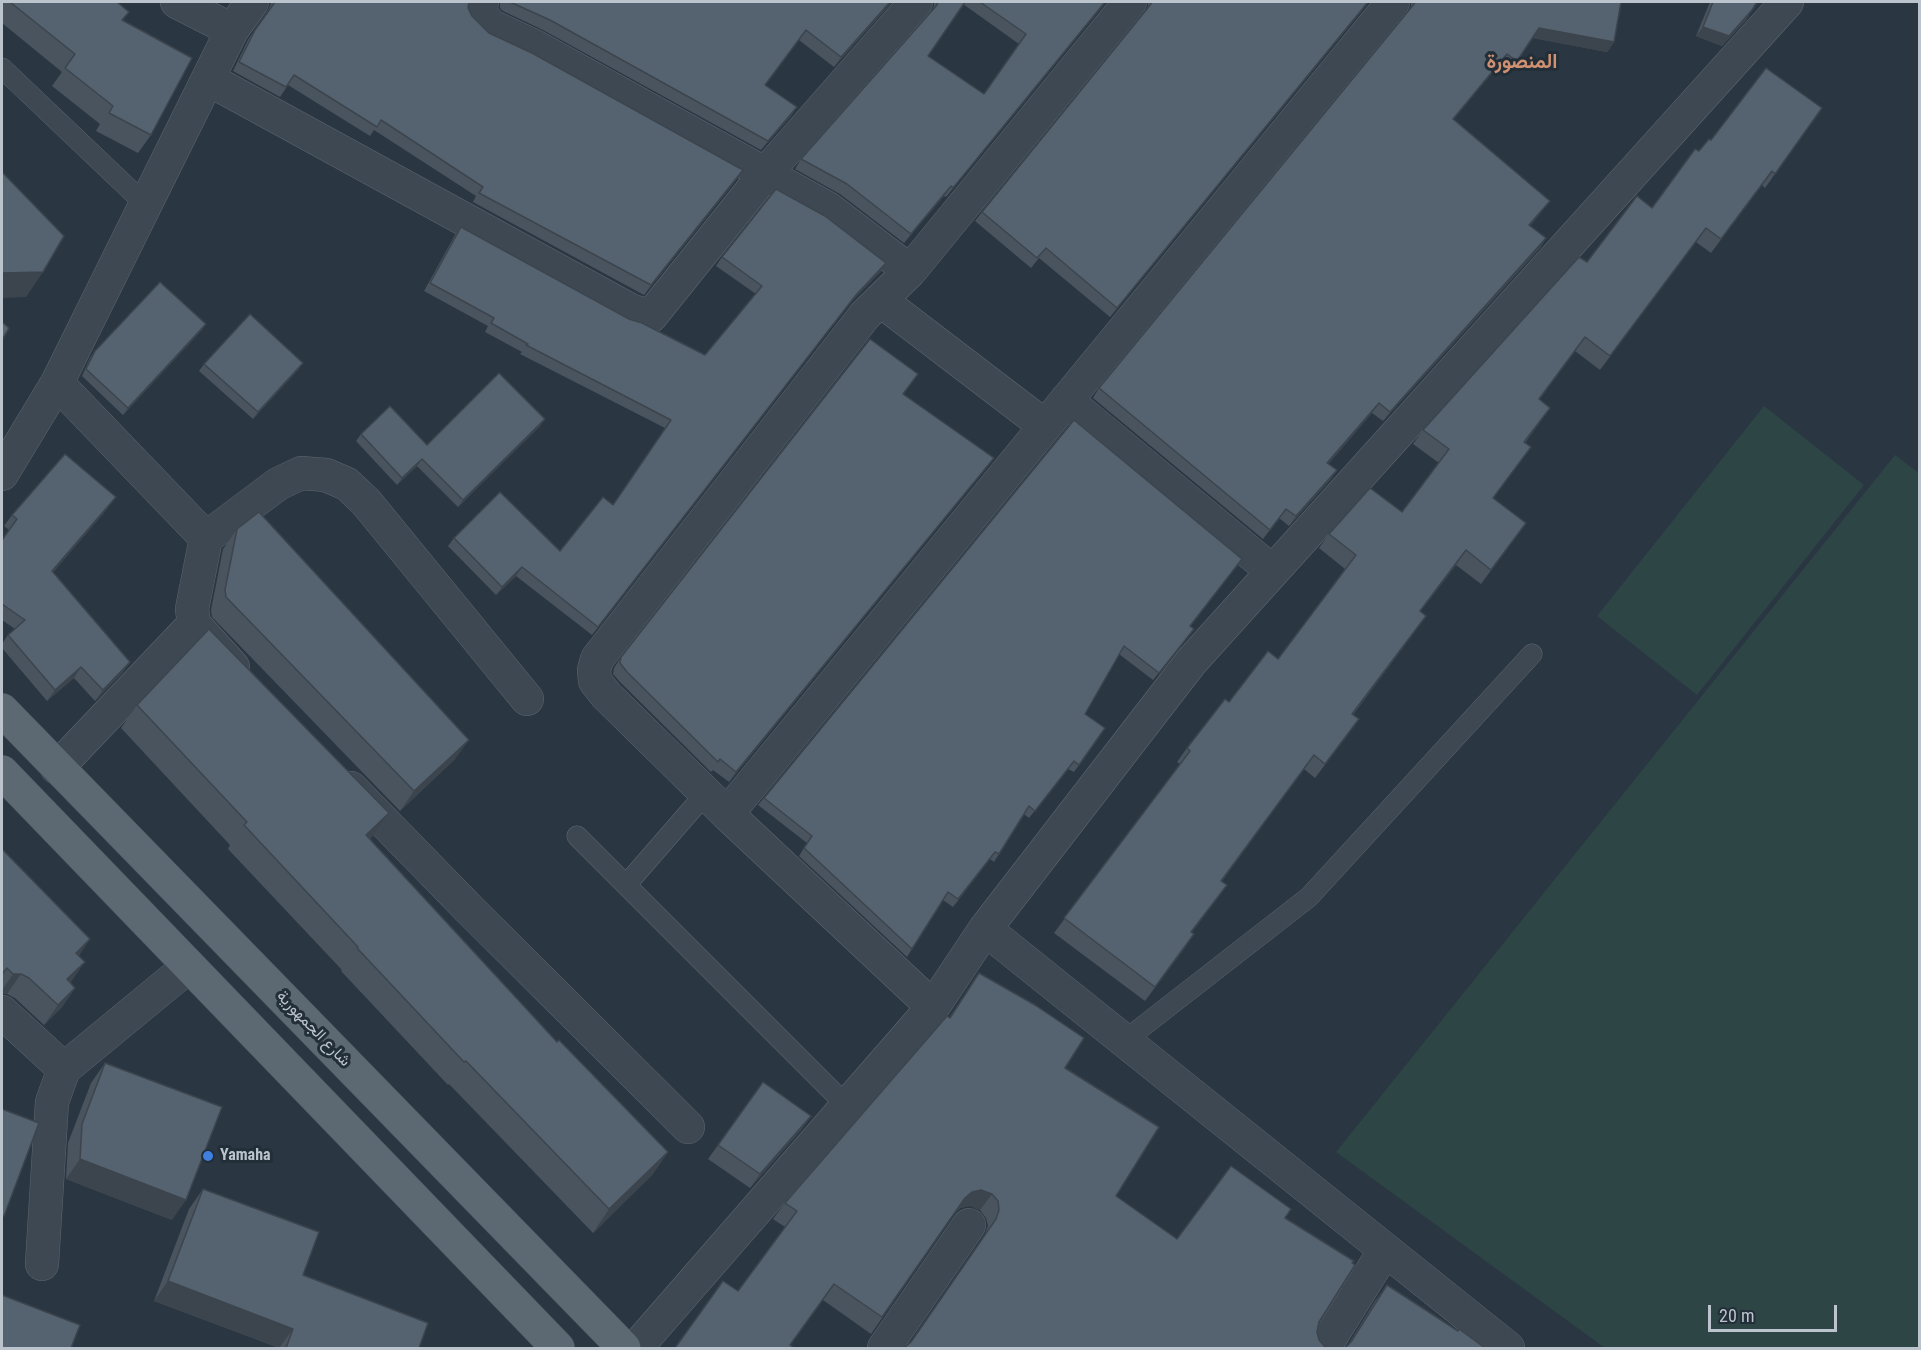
<!DOCTYPE html>
<meta charset="utf-8">
<style>
body{margin:0}
#map{position:relative;width:1921px;height:1350px;overflow:hidden;background:#2a3743;font-family:"Roboto Condensed",sans-serif}
canvas{display:block}
.frame{position:absolute;inset:0;border:3px solid #bbc3cc;pointer-events:none}
.scale{position:absolute;left:1708px;top:1305px;width:129px;height:27px;box-sizing:border-box;border:3px solid #bbc3cc;border-top:0;padding-left:8px;font-size:18px;line-height:21px;white-space:nowrap;color:#bbc3cc;-webkit-text-stroke:4px #222e38;paint-order:stroke}
</style>
<div id="map">
<canvas width="1921" height="1350"></canvas>
<div class="frame"></div>
<div class="scale">20 m</div>
</div>
<script>
const c = document.querySelector('canvas').getContext('2d');
c.lineJoin = 'round';
function fill(path, color) { c.fillStyle = color; c.fill(path, 'evenodd'); }
const shape = rows => new Path2D(rows.map(r => 'M' + r).join(''));
function trace(path, color, width, dash) { c.strokeStyle = color; c.lineWidth = width; c.lineCap = dash ? 'butt' : 'round'; c.setLineDash(dash || []); c.stroke(path); }
function drawText(font, color, halo, rows, align = 'center') {
  c.font = font + ' "Roboto Condensed",Vazirmatn,sans-serif'; c.lineWidth = 6; c.setLineDash([]); c.textBaseline = 'middle'; c.strokeStyle = halo; c.fillStyle = color; for (const [text, x, y, turn = 0] of rows) {
    c.save(); c.translate(x, y); c.rotate((+turn || 0) * Math.PI / 180); c.textAlign = isNaN(turn) ? turn : align; if (halo) c.strokeText(text, 0, 0); c.fillText(text, 0, 0); c.restore();
  }
}
fill(shape([
 [1764,406,1864,485,1697,695,1597,616],
 [1895,455,1920,474,1919,1348,1605,1348,1336,1152]
]), '#2d4545');
const service = shape([
 [2,68,146,205],
 [577,836,847,1106],
 [626,885,706,793],
 [1124,1041,1309,897,1532,654]
]);
const minor = shape([
 [177,2,232,30],
 [482,2,480,13,491,26,534,46,829,209,910,271],
 [208,79,632,311,651,316,765,174,916,2],
 [880,300,1045,426],
 [57,383,206,538,192,609,194,624,233,667],
 [1066,400,1272,571],
 [2,474,57,383,232,30,252,2],
 [206,538,278,484,301,473,326,475,347,484,366,502,527,699],
 [57,768,194,624],
 [351,788,469,909,688,1127],
 [727,814,1393,2],
 [985,929,1508,1348],
 [933,1007,727,814,606,695,595,681,594,670,597,659,865,315,910,271,1130,2],
 [2,1012,64,1069],
 [42,1264,52,1102,64,1069,189,966],
 [636,1348,933,1007,985,929,1191,662,1787,2],
 [884,1348,969,1225],
 [1324,1348,1385,1250]
]);
const primary = shape([
 [2,710,624,1348],
 [2,772,558,1348]
]);
trace(service, '#5c6670', 21);
trace(minor, '#5c6670', 34);
trace(primary, '#4a545f', 34);
trace(service, '#3e4852', 20);
trace(minor, '#3e4852', 33);
trace(primary, '#5c6872', 33);
fill(shape([
 [2,2,117,2,129,12,123,20,151,135,138,153,96,131,100,124,52,86,62,72,2,23],
 [270,2,469,2,468,8,472,16,489,33,737,179,644,295,473,202,476,196,374,130,370,136,288,85,280,97,233,71,248,40,267,12,271,4],
 [500,2,892,2,834,67,799,40,765,85,791,116,761,150,543,30,503,11,500,8],
 [934,2,1106,2,946,197,944,196,904,243,840,194,795,169,801,159,932,10,934,6],
 [963,4,1019,44,984,94,928,56],
 [1148,2,1369,2,1110,317,1039,258,1031,268,975,221,982,212,1146,11,1148,6],
 [1411,2,1621,2,1614,42,1607,52,1533,38,1510,70,1500,63,1454,119,1550,201,1530,226,1546,238,1540,248,1383,421,1372,413,1328,464,1337,470,1330,480,1289,526,1279,518,1263,539,1093,398,1099,388,1409,11,1411,6],
 [1710,2,1757,2,1746,20,1722,46,1696,36],
 [1822,108,1765,188,1762,185,1711,253,1696,242,1600,370,1575,351,1539,400,1550,408,1525,443,1531,447,1493,498,1526,523,1481,584,1456,565,1420,612,1416,630,1353,715,1349,733,1315,778,1304,769,1222,881,1227,885,1192,932,1194,934,1184,949,1145,1001,1054,933,1180,764,1177,762,1187,748,1229,702,1278,659,1345,569,1319,548,1329,534,1402,512,1439,463,1413,444,1423,430,1587,262,1652,208,1699,151,1711,140],
 [461,227,629,319,705,355,756,294,716,266,722,257,886,263,880,272,850,303,592,635,516,576,496,595,448,546,454,538,560,551,613,505,665,428,520,354,522,352,485,332,488,326,424,291,455,235],
 [206,324,201,331,123,415,82,376,90,358,95,351],
 [303,363,298,370,253,419,199,371,204,364],
 [903,395,986,468,729,782,713,770,711,772,620,682,613,674,614,668,621,657],
 [545,419,540,426,458,507,417,466,397,485,356,441,361,434,427,445],
 [1074,420,1191,626,1194,629,1153,680,1119,654,1085,714,1100,736,1074,772,1068,769,1029,818,1024,814,994,862,990,859,953,907,943,900,907,957,799,856,807,843,758,805],
 [108,508,53,572,130,662,122,673,95,701,74,678,47,701,2,648,2,644,8,635,15,629,2,620,2,540,9,530,4,526,12,515],
 [237,529,455,759,400,811,212,617,211,610,223,549],
 [137,705,389,813,370,839,557,1042,668,1152,652,1175,593,1233,449,1084,448,1085,341,971,342,970,228,849,230,845,121,728],
 [2,849,79,956,70,982,75,988,62,1007,44,1025,15,998,7,994,2,994],
 [979,973,1065,1068,1116,1196,1177,1239,1291,1209,904,1348,911,1343,984,1236,988,1226,986,1218,980,1210,970,1206,960,1208,954,1214,871,1334,823,1300,675,1348,738,1291,785,1227,773,1219,785,1203,949,1018],
 [105,1063,172,1220,66,1179,68,1143,91,1083],
 [763,1082,811,1116,801,1130,750,1188,708,1159],
 [203,1189,303,1275,419,1348,279,1348,154,1301,189,1209],
 [1387,1285,1485,1348,1345,1348,1348,1345,1375,1301]
]), '#49545f');
fill(shape([
 [890,2,892,2,834,67,841,57],
 [1105,2,1106,2,946,197,953,188],
 [1368,2,1369,2,1110,317,1117,308],
 [1752,10,1746,20,1722,46,1696,36,1703,27],
 [1539,28,1614,42,1607,52,1533,38,1510,70],
 [1507,54,1500,63,1446,128,1453,119],
 [797,107,791,116,761,150,768,141],
 [743,170,737,179,644,295,651,285],
 [1772,171,1762,185,1711,253,1721,239],
 [951,186,944,196,904,243,911,234],
 [1550,201,1543,210,1522,235,1529,225],
 [1706,228,1696,242,1600,370,1610,356],
 [1546,238,1540,248,1383,421,1390,412],
 [886,263,880,272,850,303,592,635,856,295],
 [43,272,26,297,2,298,2,273],
 [206,324,201,331,123,415,128,408],
 [303,363,298,370,253,419,258,412],
 [1379,403,1372,413,1321,473,1327,463],
 [545,419,540,426,458,507,463,500],
 [994,458,986,468,729,782,736,772],
 [422,459,417,466,397,485,402,478],
 [1337,470,1330,480,1289,526,1296,516],
 [116,497,108,508,45,582,52,571],
 [1466,550,1456,565,1410,625,1420,611],
 [522,567,516,576,496,595,502,587],
 [1426,616,1416,630,1342,729,1352,714],
 [130,662,122,673,95,701,103,690],
 [81,667,74,678,47,701,55,690],
 [469,740,455,759,400,811,414,791],
 [389,813,372,837,349,858,366,835],
 [1194,934,1184,949,1145,1001,1155,987],
 [90,939,77,959,76,953],
 [85,962,71,982,53,999,67,979],
 [13,974,21,974,7,994,2,994,2,990],
 [75,988,62,1007,44,1025,58,1005],
 [811,1116,801,1130,750,1188,760,1174],
 [668,1152,652,1175,593,1233,609,1209],
 [80,1159,186,1200,172,1220,66,1179],
 [981,1190,992,1194,980,1210,970,1206,960,1208,954,1214,965,1198,972,1192],
 [168,1281,293,1329,279,1348,154,1301]
]), '#3c454e');
const building = shape([
 [10,2,117,2,129,12,122,20,192,58,151,135,109,113,113,106,65,68,75,54,10,2],
 [275,2,469,2,468,8,472,16,489,33,532,53,743,170,651,285,479,193,483,187,381,120,377,127,294,75,286,87,239,62,255,30,275,2],
 [510,2,890,2,841,57,806,30,765,85,797,107,768,141,550,20,510,2],
 [938,2,965,2,928,56,984,94,1026,34,980,2,1105,2,953,188,951,186,911,234,847,184,801,159,937,5,938,2],
 [1152,2,1368,2,1117,308,1046,248,1037,258,982,212,1151,4,1152,2],
 [1415,2,1621,2,1614,42,1539,28,1517,61,1507,54,1453,119,1550,201,1529,225,1546,238,1390,412,1379,403,1327,463,1337,470,1296,516,1286,509,1270,530,1099,388,1414,4,1415,2],
 [1713,2,1757,2,1752,10,1729,36,1703,27,1713,2],
 [1766,68,1822,108,1775,174,1772,171,1721,239,1706,228,1610,356,1585,337,1539,399,1550,408,1524,442,1531,447,1493,498,1526,523,1491,570,1466,550,1420,611,1426,616,1352,714,1359,719,1325,764,1314,755,1221,881,1227,885,1191,932,1194,934,1155,987,1064,918,1190,751,1187,748,1225,699,1229,702,1268,651,1278,659,1356,555,1329,534,1370,488,1402,512,1449,449,1423,430,1579,257,1587,262,1637,196,1652,208,1695,149,1699,151,1709,139,1711,140,1766,68],
 [2,172,64,236,43,272,2,273,2,172],
 [776,189,825,216,886,263,856,295,598,627,522,567,502,587,454,538,500,492,560,551,603,497,613,505,671,420,526,345,528,344,491,323,494,318,430,283,461,227,629,319,642,323,705,355,762,286,722,257,776,189],
 [160,282,206,324,128,408,86,369,95,351,160,282],
 [250,314,303,363,258,412,204,364,250,314],
 [2,322,9,328,2,340,2,322],
 [870,339,918,374,903,394,994,458,736,772,720,759,718,762,627,672,620,663,621,657,870,339],
 [499,373,545,419,463,500,422,459,402,478,361,434,390,406,427,445,499,373],
 [1074,420,1242,559,1190,626,1194,629,1159,673,1124,646,1085,714,1105,728,1079,765,1074,761,1035,811,1029,806,999,854,995,852,958,899,948,892,912,949,804,848,812,836,764,798,1074,420],
 [65,454,116,497,52,571,130,662,103,690,81,667,55,690,8,635,25,620,2,604,2,540,17,519,12,515,65,454],
 [259,512,469,740,414,791,226,597,225,590,237,529,259,512],
 [209,629,389,813,366,835,557,1042,559,1040,668,1152,609,1209,466,1061,464,1062,357,948,358,947,244,825,247,822,137,705,209,629],
 [2,849,90,939,76,953,85,962,67,979,75,988,58,1005,29,978,21,974,13,974,7,968,2,974,2,849],
 [979,973,1035,1005,1084,1038,1065,1068,1159,1127,1116,1196,1177,1239,1231,1166,1291,1209,1285,1218,1354,1261,1352,1263,1355,1265,1319,1322,1317,1332,1319,1340,1325,1347,1329,1348,901,1348,904,1348,911,1342,996,1219,999,1210,998,1201,992,1194,981,1190,972,1192,965,1198,882,1317,834,1284,790,1345,794,1348,675,1348,723,1281,738,1291,797,1211,785,1203,947,1016,950,1018,979,973],
 [105,1063,222,1107,186,1200,80,1159,82,1124,105,1063],
 [763,1082,811,1116,760,1174,718,1145,763,1082],
 [2,1109,39,1123,4,1216,2,1215,2,1109],
 [203,1189,319,1232,303,1275,428,1323,419,1348,286,1348,293,1329,168,1281,203,1189],
 [1387,1285,1458,1331,1459,1329,1485,1348,1342,1348,1345,1348,1351,1342,1387,1285],
 [2,1295,80,1325,71,1348,2,1348,2,1295]
]);
fill(building, '#55626f');
trace(building, '#3c454e', 1.5);
for (const [x, y, r, color] of [
 [208,1156,6,"#3f7fe0"]
]) { const dot = new Path2D(); dot.arc(x, y, r, 0, 2 * Math.PI); c.fillStyle = color; c.fill(dot); trace(dot, '#222e38', 2); }
drawText('16px', '#bbc3cc', '#222e38', [
 ["شارع الجمهورية",313,1029,46]
]);
drawText('bold 16px', '#bbc3cc', '#222e38', [
 ["Yamaha",220,1156]
], 'left');
drawText('bold 20px', '#d09172', '#222e38', [
 ["المنصورة",1522,63]
]);
</script>
